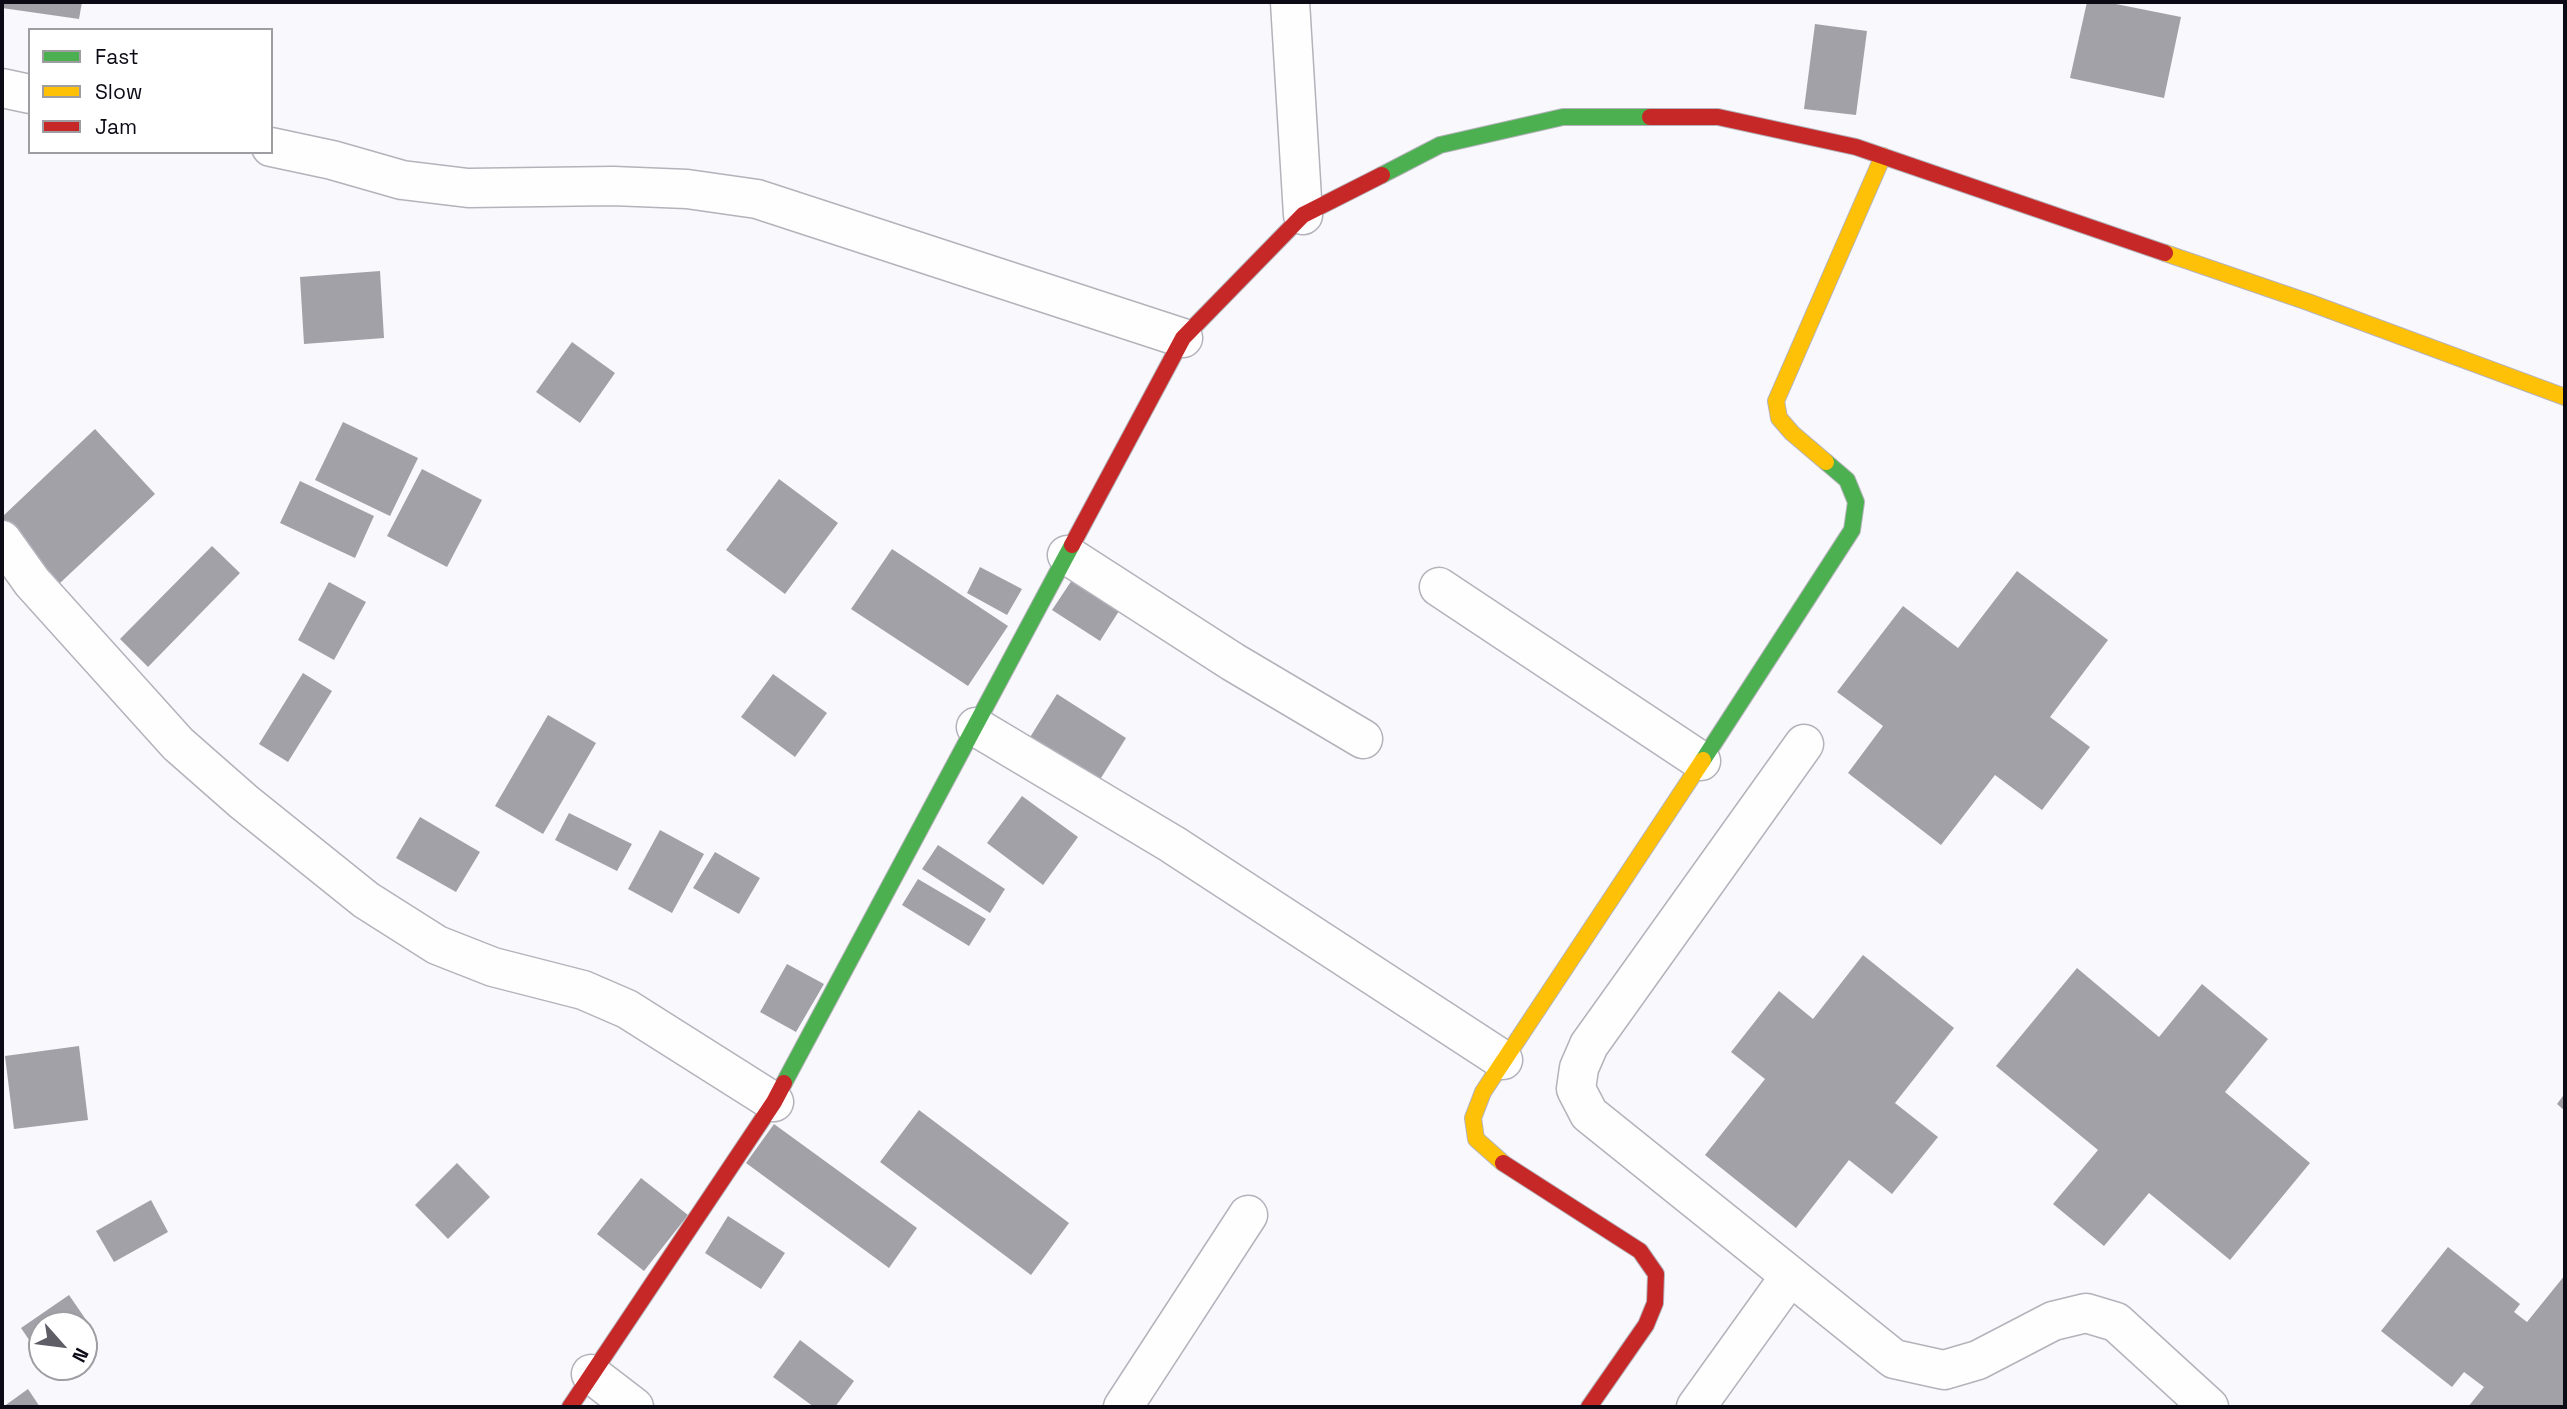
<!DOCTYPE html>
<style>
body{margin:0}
#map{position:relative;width:2567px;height:1409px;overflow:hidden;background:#f9f8fd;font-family:"Space Grotesk",sans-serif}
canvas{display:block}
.frame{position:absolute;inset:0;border:4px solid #0c0a15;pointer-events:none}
.legend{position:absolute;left:28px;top:28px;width:245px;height:126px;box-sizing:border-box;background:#fff;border:2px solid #9e9da1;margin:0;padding:9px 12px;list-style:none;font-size:21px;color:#0c0a15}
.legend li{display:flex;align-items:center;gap:14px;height:35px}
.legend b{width:35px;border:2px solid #9e9da1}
.north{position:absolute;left:28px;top:1311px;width:70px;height:70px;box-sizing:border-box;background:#fff;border:2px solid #9e9da1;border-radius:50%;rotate:118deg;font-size:19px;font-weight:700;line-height:28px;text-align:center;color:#0c0a15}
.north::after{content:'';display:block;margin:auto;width:24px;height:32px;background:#5f5d66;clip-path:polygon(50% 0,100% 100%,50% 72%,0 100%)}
</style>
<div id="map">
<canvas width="2567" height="1409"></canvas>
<div class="frame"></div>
<ul class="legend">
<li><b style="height:9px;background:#4caf50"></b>Fast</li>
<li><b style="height:9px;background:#ffc107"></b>Slow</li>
<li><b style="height:9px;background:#c62828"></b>Jam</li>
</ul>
<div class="north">N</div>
</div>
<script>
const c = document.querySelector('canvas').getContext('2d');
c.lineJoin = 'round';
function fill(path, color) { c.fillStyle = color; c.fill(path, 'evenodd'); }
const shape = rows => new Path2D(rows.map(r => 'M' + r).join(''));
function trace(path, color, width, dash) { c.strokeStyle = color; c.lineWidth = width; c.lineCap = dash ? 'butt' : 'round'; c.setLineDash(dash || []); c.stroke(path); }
fill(shape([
 [2,2,82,2,79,19,2,8],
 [2087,2,2106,2,2181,17,2164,98,2070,78],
 [1815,24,1867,31,1856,115,1804,109],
 [380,271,384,338,304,344,300,277],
 [572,342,615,373,580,423,536,392],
 [343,422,418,458,390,516,315,480],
 [95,429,155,494,60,583,2,520,2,517],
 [422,469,482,500,447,567,387,536],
 [779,479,838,523,785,594,726,550],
 [300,481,374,516,355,558,280,523],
 [212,546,240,573,148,667,120,639],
 [892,549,1008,626,968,686,851,609],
 [980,567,1022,589,1007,615,967,593],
 [2017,571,2108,640,2050,717,2090,747,2042,810,1995,775,1941,845,1848,773,1883,726,1837,692,1903,606,1958,648],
 [1072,580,1119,611,1100,641,1052,610],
 [329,582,366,602,334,660,298,640],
 [303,673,332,691,288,762,259,744],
 [773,674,827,713,795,757,741,717],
 [1057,694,1126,738,1091,794,1022,750],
 [548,715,596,743,543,834,495,806],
 [1022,796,1078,837,1043,885,987,843],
 [569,813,632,844,617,871,555,840],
 [420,817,480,852,456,892,396,858],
 [660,830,704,854,672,913,628,889],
 [938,845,1005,889,990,913,922,869],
 [715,852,760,878,739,914,693,888],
 [918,879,986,919,969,946,902,905],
 [1863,955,1954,1028,1895,1103,1938,1137,1892,1194,1849,1160,1796,1228,1705,1155,1765,1079,1731,1052,1779,991,1813,1019],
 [787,964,824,984,796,1032,760,1012],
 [2077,968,2159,1037,2202,984,2268,1039,2225,1092,2310,1163,2230,1260,2149,1193,2104,1246,2053,1204,2098,1150,1996,1066],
 [79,1046,88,1120,14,1129,5,1056],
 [2565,1093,2565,1111,2557,1104],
 [919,1110,1069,1223,1031,1275,880,1162],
 [774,1124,917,1228,889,1268,746,1163],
 [457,1163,490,1197,448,1239,415,1205],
 [641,1178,688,1215,644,1271,597,1234],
 [151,1200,168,1232,114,1262,96,1231],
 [728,1216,785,1253,761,1289,705,1253],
 [2448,1247,2520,1304,2514,1312,2527,1322,2565,1275,2565,1407,2468,1407,2484,1387,2464,1372,2452,1387,2381,1331],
 [69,1295,91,1327,84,1332,84,1325,42,1325,42,1359,21,1328],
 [800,1340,854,1381,835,1407,814,1407,773,1377],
 [28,1389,40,1407,3,1407]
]), '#a2a1a8');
const street = shape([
 [1290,2,1303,215],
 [2,88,30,94],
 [271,147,332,160,402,180,468,188,613,186,687,189,757,199,1183,338],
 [2,540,32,582,178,744,244,802,366,900,437,945,493,967,583,990,627,1009,774,1102],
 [1067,555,1233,662,1363,739],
 [1439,587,1701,761],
 [976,727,1172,844,1503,1060],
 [1804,744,1589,1045,1579,1068,1576,1089,1589,1114,1894,1359,1944,1370,1978,1360,2053,1321,2086,1313,2116,1322,2209,1407],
 [591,1374,634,1407],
 [1123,1407,1248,1215],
 [1696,1407,1790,1276]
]);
const fast = shape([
 [1382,175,1440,145,1563,117,1650,117],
 [1703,760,1852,530,1856,502,1847,480,1826,462],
 [784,1083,1072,545]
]);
const slow = shape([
 [2165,253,2308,302,2565,397],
 [1826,462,1792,433,1779,418,1776,401,1883,156],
 [1503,1163,1476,1139,1473,1118,1483,1092,1703,760]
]);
const jam = shape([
 [1650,117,1718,117,1856,147,2165,253],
 [1072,545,1183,338,1303,215,1382,175],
 [1503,1163,1640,1251,1656,1274,1655,1303,1646,1325,1589,1407],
 [570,1407,774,1102,784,1083]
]);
trace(street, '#b4b2ba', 41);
trace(fast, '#b4b2ba', 18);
trace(slow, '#b4b2ba', 18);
trace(jam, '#b4b2ba', 18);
trace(street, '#fefeff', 38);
trace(fast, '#4caf50', 16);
trace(slow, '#ffc107', 16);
trace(jam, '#c62828', 16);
</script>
